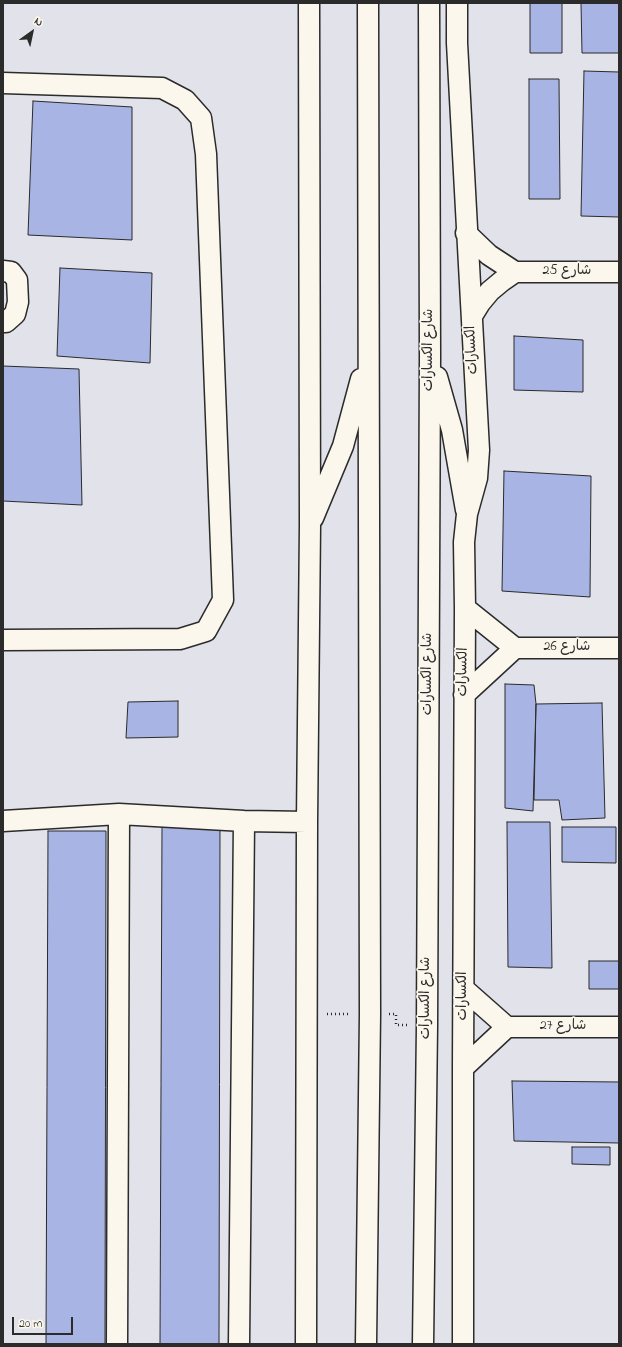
<!DOCTYPE html>
<meta charset="utf-8">
<style>
body{margin:0}
#map{position:relative;width:622px;height:1347px;overflow:hidden;background:#fbf7ec;font-family:"Indie Flower",sans-serif}
canvas{display:block}
.frame{position:absolute;inset:0;border:4px solid #2b2b2b;pointer-events:none}
.north{position:absolute;left:12px;top:12px;width:40px;height:40px;-webkit-text-stroke:3px #fbf7ec;paint-order:stroke;rotate:33deg;font-size:11px;font-weight:700;line-height:16px;text-align:center;color:#2b2b2b}
.north::after{content:'';display:block;margin:auto;width:14px;height:18px;background:#2b2b2b;clip-path:polygon(50% 0,100% 100%,50% 72%,0 100%)}
.scale{position:absolute;left:12px;top:1317px;width:61px;height:18px;box-sizing:border-box;border:2px solid #2b2b2b;border-top:0;padding-left:5px;font-size:12px;line-height:14px;white-space:nowrap;color:#2b2b2b;-webkit-text-stroke:3px #fbf7ec;paint-order:stroke}
</style>
<div id="map">
<canvas width="622" height="1347"></canvas>
<div class="frame"></div>
<div class="north">N</div>
<div class="scale">20 m</div>
</div>
<script>
const c = document.querySelector('canvas').getContext('2d');
c.lineJoin = 'round';
function fill(path, color) { c.fillStyle = color; c.fill(path, 'evenodd'); }
const shape = rows => new Path2D(rows.map(r => 'M' + r).join(''));
function trace(path, color, width, dash) { c.strokeStyle = color; c.lineWidth = width; c.lineCap = dash ? 'butt' : 'round'; c.setLineDash(dash || []); c.stroke(path); }
function drawText(font, color, halo, rows, align = 'center') {
  c.font = font + ' "Indie Flower","Playpen Sans Arabic",sans-serif'; c.lineWidth = 3.5; c.setLineDash([]); c.textBaseline = 'middle'; c.strokeStyle = halo; c.fillStyle = color; for (const [text, x, y, turn = 0] of rows) {
    c.save(); c.translate(x, y); c.rotate((+turn || 0) * Math.PI / 180); c.textAlign = isNaN(turn) ? turn : align; if (halo) c.strokeText(text, 0, 0); c.fillText(text, 0, 0); c.restore();
  }
}
fill(shape([
 [3,3,619,3,619,1344,3,1344]
]), '#e2e3ea');
const building = shape([
 [530,3,562,3,562,53,530,53,530,3],
 [581,3,619,3,619,53,582,53,581,3],
 [584,71,619,72,619,217,581,216,584,71],
 [529,79,559,79,560,199,529,199,529,79],
 [33,101,132,107,132,240,28,235,33,101],
 [60,268,152,273,150,363,57,356,60,268],
 [514,336,583,340,583,392,514,390,514,336],
 [3,366,79,369,82,505,3,501,3,366],
 [504,471,591,476,590,597,502,591,504,471],
 [505,684,534,685,536,704,533,811,505,808,505,684],
 [178,701,178,737,126,738,128,702,178,701],
 [602,703,605,818,562,820,559,800,534,800,536,704,602,703],
 [507,822,550,822,552,968,508,967,507,822],
 [162,825,220,825,219,1344,160,1344,162,825],
 [562,827,616,827,616,863,562,862,562,827],
 [48,831,106,831,105,1344,46,1344,48,831],
 [589,961,619,961,619,989,589,989,589,961],
 [512,1081,619,1082,619,1143,514,1141,512,1081],
 [572,1147,610,1147,610,1165,572,1164,572,1147]
]);
fill(building, '#a8b4e4');
trace(building, '#2b2b2b', 1);
const minor = shape([
 [457,3,457,43,479,450,477,478,467,514,464,542,465,608,463,1068,463,1344],
 [3,83,162,88,185,100,201,118,206,154,223,600,206,631,180,639,3,640],
 [466,233,489,255,515,272,619,272],
 [3,271,11,272,17,280,18,302,15,314,6,322,3,322],
 [472,316,480,303,490,291,502,281,515,272],
 [437,377,452,430,466,510],
 [313,518,343,446,361,379],
 [465,608,515,648,619,648],
 [464,695,515,648],
 [3,821,119,814,244,821,307,822],
 [464,989,507,1027,619,1027],
 [463,1068,507,1027],
 [117,1344,119,814],
 [239,1344,244,821],
 [306,1344,307,822,310,525,309,3],
 [366,1344,370,1014,368,3],
 [423,1344,427,1026,430,357,429,3]
]);
trace(minor, '#2b2b2b', 23);
trace(shape([
 [327,1014,350,1014],
 [389,1014,396,1014,396,1025,407,1025]
]), '#2b2b2b', 2.5, [1, 3]);
trace(minor, '#fbf7ec', 20);
drawText('14px', '#2b2b2b', '#fbf7ec', [
 ["شارع 25",567,272],
 ["شارع الكسارات",430,350,-90],
 ["الكسارات",473,350,-93],
 ["شارع 26",567,648],
 ["الكسارات",464,672,-89],
 ["شارع الكسارات",429,674,-90],
 ["الكسارات",464,996,-90],
 ["شارع الكسارات",427,998,-90],
 ["شارع 27",563,1027]
]);
</script>
